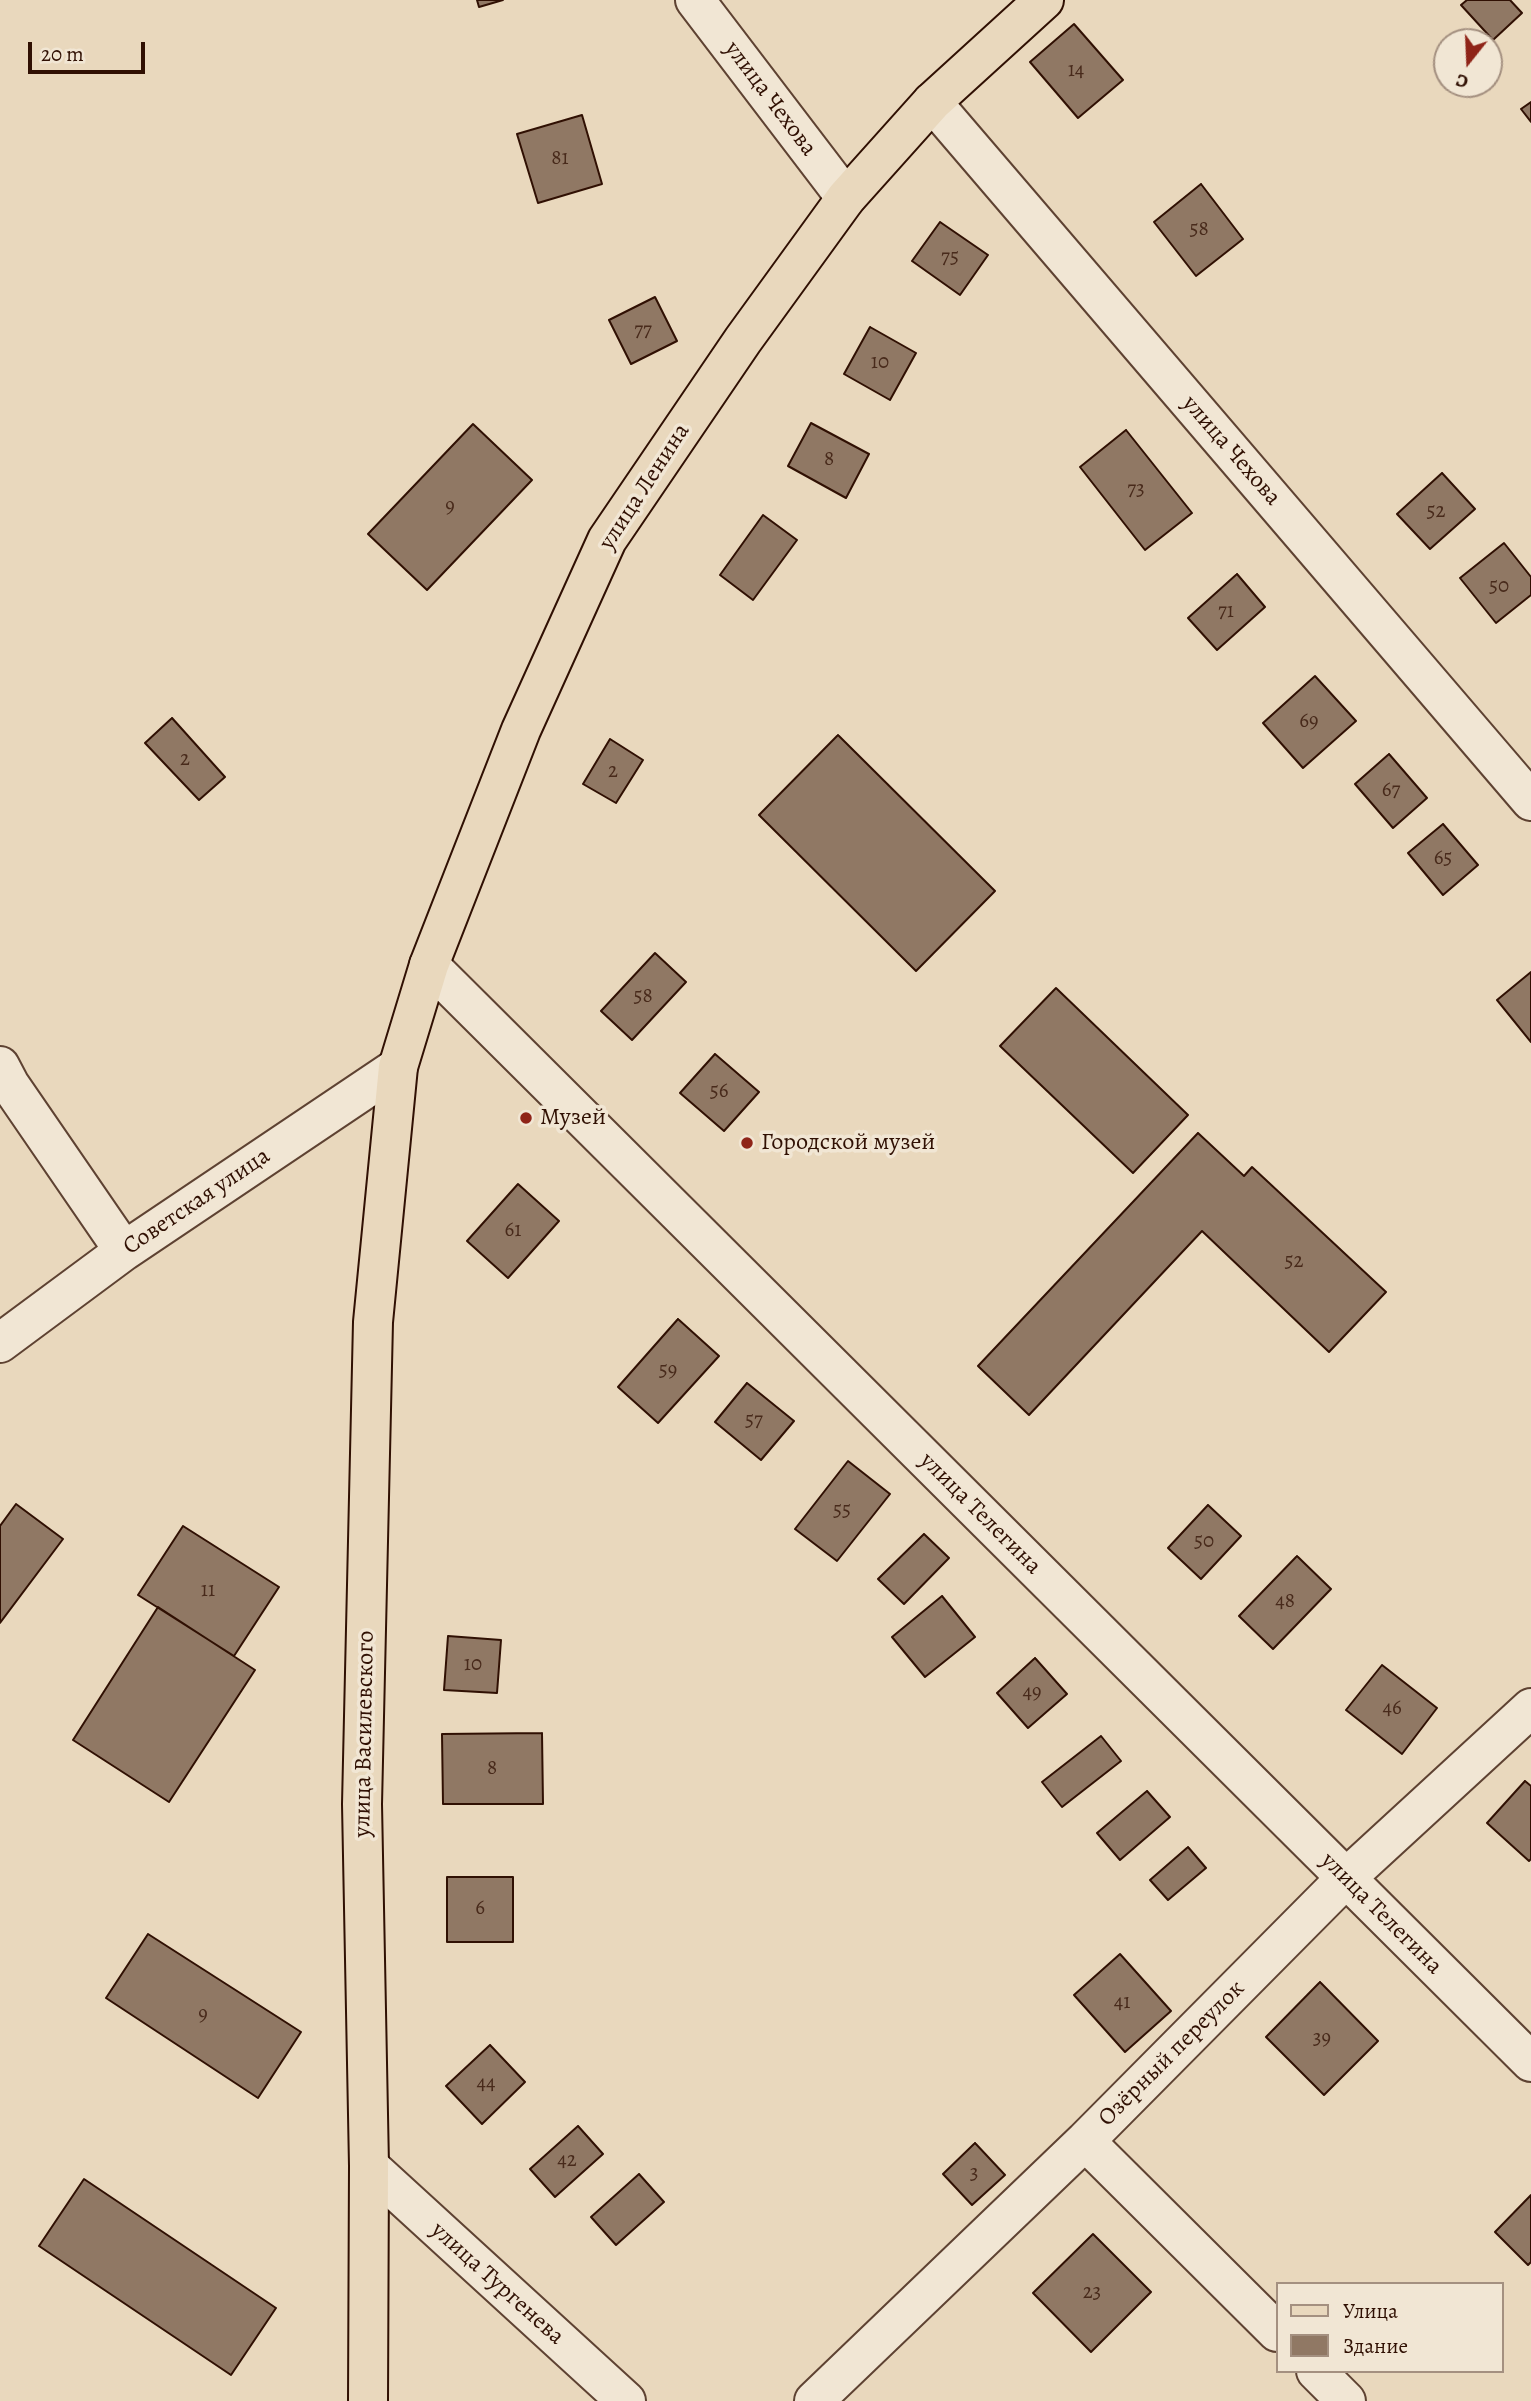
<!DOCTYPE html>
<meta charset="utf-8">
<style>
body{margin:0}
#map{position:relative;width:1531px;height:2401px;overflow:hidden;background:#e9d8bd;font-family:Alegreya,serif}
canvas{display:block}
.legend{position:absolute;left:1276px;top:2282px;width:228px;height:91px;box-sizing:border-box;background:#f1e6d4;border:2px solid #a49080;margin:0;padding:9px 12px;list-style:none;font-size:21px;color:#301003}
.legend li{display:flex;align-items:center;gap:14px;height:35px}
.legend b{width:35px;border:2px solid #a49080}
.north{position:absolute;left:1433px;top:28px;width:70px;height:70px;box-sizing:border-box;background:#f1e6d4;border:2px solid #a49080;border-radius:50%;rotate:198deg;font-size:19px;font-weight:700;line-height:28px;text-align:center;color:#301003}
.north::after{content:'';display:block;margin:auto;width:24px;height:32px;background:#8f2418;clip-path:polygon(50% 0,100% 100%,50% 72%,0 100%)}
.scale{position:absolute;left:28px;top:42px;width:117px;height:32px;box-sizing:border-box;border:4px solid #301003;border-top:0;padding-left:9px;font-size:21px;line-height:24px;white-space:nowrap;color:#301003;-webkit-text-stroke:5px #f1e6d4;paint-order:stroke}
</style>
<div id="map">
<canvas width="1531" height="2401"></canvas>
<ul class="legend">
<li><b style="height:9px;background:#e9d8bd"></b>Улица</li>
<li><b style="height:19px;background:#907864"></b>Здание</li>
</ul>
<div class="north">С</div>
<div class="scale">20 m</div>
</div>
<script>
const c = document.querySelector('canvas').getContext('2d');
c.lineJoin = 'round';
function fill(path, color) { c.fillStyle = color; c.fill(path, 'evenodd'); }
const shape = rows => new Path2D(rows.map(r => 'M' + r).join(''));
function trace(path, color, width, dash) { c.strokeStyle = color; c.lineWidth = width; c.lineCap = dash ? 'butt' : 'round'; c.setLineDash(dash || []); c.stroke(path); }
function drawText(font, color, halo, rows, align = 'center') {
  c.font = font + ' Alegreya,serif'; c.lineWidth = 7; c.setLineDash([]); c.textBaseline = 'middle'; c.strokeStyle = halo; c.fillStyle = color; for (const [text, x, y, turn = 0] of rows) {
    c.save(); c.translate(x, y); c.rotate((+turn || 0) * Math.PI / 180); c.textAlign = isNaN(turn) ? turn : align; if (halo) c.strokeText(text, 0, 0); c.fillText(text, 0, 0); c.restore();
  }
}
const building = shape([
 [477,0,503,0,479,7,477,0],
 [1467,0,1510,0,1522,13,1493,40,1461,5,1467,0],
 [1074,24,1123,80,1078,118,1030,62,1074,24],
 [1531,102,1531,122,1521,109,1531,102],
 [582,115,602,184,538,203,517,134,582,115],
 [1201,184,1243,239,1196,276,1154,222,1201,184],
 [940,222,988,255,960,295,912,261,940,222],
 [655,297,677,341,631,364,609,320,655,297],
 [870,327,916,353,890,400,844,374,870,327],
 [811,423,869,454,846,498,788,466,811,423],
 [473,424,532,480,427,590,368,534,473,424],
 [1126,430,1192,513,1145,550,1080,467,1126,430],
 [1442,473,1475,509,1430,549,1397,514,1442,473],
 [763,515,797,540,753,600,720,575,763,515],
 [1504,543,1531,577,1531,595,1496,623,1460,578,1504,543],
 [1237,574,1265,607,1217,650,1188,618,1237,574],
 [1315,676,1356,721,1303,768,1263,723,1315,676],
 [172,718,225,777,199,800,145,743,172,718],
 [838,735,995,891,916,971,759,815,838,735],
 [610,739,643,760,616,803,583,784,610,739],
 [1389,754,1427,798,1393,828,1355,784,1389,754],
 [1443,824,1478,865,1443,895,1408,853,1443,824],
 [655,953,686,982,632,1040,601,1011,655,953],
 [1531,972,1531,1042,1497,1000,1531,972],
 [1056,988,1188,1115,1133,1173,1000,1046,1056,988],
 [715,1054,759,1092,724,1131,680,1093,715,1054],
 [1198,1133,1244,1176,1252,1167,1386,1292,1329,1352,1202,1231,1029,1415,978,1366,1198,1133],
 [518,1184,559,1221,508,1278,467,1241,518,1184],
 [678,1319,719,1356,658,1423,618,1387,678,1319],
 [747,1383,794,1421,761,1460,715,1422,747,1383],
 [848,1461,890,1494,837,1561,795,1529,848,1461],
 [16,1504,63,1539,0,1623,0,1526,16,1504],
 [1208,1505,1241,1536,1201,1579,1168,1548,1208,1505],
 [183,1526,279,1587,234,1656,138,1595,183,1526],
 [924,1534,949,1558,904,1604,878,1579,924,1534],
 [1297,1556,1331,1589,1273,1649,1239,1616,1297,1556],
 [942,1596,975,1637,925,1677,892,1637,942,1596],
 [158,1607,255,1670,169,1802,73,1740,158,1607],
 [448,1636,501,1640,497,1693,444,1690,448,1636],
 [1035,1658,1067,1694,1028,1728,997,1693,1035,1658],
 [1382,1665,1437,1708,1402,1754,1346,1710,1382,1665],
 [542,1733,543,1804,443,1804,442,1734,542,1733],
 [1101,1736,1121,1761,1062,1807,1042,1782,1101,1736],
 [1525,1781,1531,1786,1531,1859,1529,1861,1487,1823,1525,1781],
 [1147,1791,1170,1817,1120,1860,1097,1833,1147,1791],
 [1188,1847,1206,1868,1168,1900,1150,1880,1188,1847],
 [447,1877,513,1877,513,1942,447,1942,447,1877],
 [148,1934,301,2032,258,2098,106,1998,148,1934],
 [1120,1954,1171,2011,1125,2052,1074,1995,1120,1954],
 [1320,1982,1378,2041,1324,2095,1266,2037,1320,1982],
 [490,2045,525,2082,482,2124,446,2086,490,2045],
 [578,2126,603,2154,555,2197,530,2169,578,2126],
 [975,2143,1005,2175,972,2205,943,2174,975,2143],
 [639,2174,664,2202,616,2245,591,2217,639,2174],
 [84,2179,276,2308,231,2375,39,2246,84,2179],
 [1531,2195,1531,2262,1528,2265,1495,2232,1531,2195],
 [1093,2234,1151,2292,1091,2352,1033,2293,1093,2234]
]);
fill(building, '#907864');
trace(building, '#301003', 2);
const minor = shape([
 [695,0,846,198],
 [932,102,1531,801],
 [429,965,1531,2062],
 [0,1066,10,1085,124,1251],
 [0,1343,124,1251,398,1067],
 [1085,2141,1277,2332],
 [369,2166,626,2401],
 [1316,2371,1346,2401],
 [814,2401,1085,2141,1345,1879,1531,1708]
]);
const major = shape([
 [368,2401,369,2166,362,1804,373,1322,398,1067,429,965,521,730,607,540,743,340,846,198,932,102,1044,0]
]);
trace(minor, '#5e4232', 42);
trace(major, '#301003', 42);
trace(minor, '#f1e6d4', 38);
trace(major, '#e9d8bd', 38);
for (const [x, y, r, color] of [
 [526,1118,7,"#8f2418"],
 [747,1143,7,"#8f2418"]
]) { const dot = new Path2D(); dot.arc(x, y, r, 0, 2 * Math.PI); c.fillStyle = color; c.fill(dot); trace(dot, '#f1e6d4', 2.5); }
drawText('21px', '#482a1b', null, [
 ["14",1076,71],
 ["81",560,159],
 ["58",1199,230],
 ["75",950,258],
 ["77",643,331],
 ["10",880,363],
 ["8",829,460],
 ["73",1136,490],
 ["9",450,507],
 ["52",1436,512],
 ["50",1499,587],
 ["71",1226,612],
 ["69",1309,722],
 ["2",185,760],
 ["2",613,772],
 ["67",1391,791],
 ["65",1443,859],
 ["58",643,997],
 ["56",719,1092],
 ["61",513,1231],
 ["52",1294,1262],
 ["59",668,1371],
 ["57",754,1421],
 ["55",842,1511],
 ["50",1204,1542],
 ["11",208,1591],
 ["48",1285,1602],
 ["10",473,1665],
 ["49",1032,1693],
 ["46",1392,1709],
 ["8",492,1769],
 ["6",480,1909],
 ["41",1122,2003],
 ["9",203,2015],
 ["39",1322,2039],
 ["44",486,2084],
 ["42",567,2161],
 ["3",974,2174],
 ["23",1092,2293]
]);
drawText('24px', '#301003', '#f1e6d4', [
 ["улица Чехова",770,99,53],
 ["улица Чехова",1231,451,49],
 ["улица Ленина",645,487,-57],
 ["Советская улица",197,1202,-34],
 ["улица Телегина",980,1514,45],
 ["улица Василевского",365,1734,-89],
 ["улица Телегина",1381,1914,45],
 ["Озёрный переулок",1172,2054,-45],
 ["улица Тургенева",497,2284,42]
]);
drawText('24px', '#301003', '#f1e6d4', [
 ["Музей",540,1118],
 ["Городской музей",761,1143]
], 'left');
</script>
